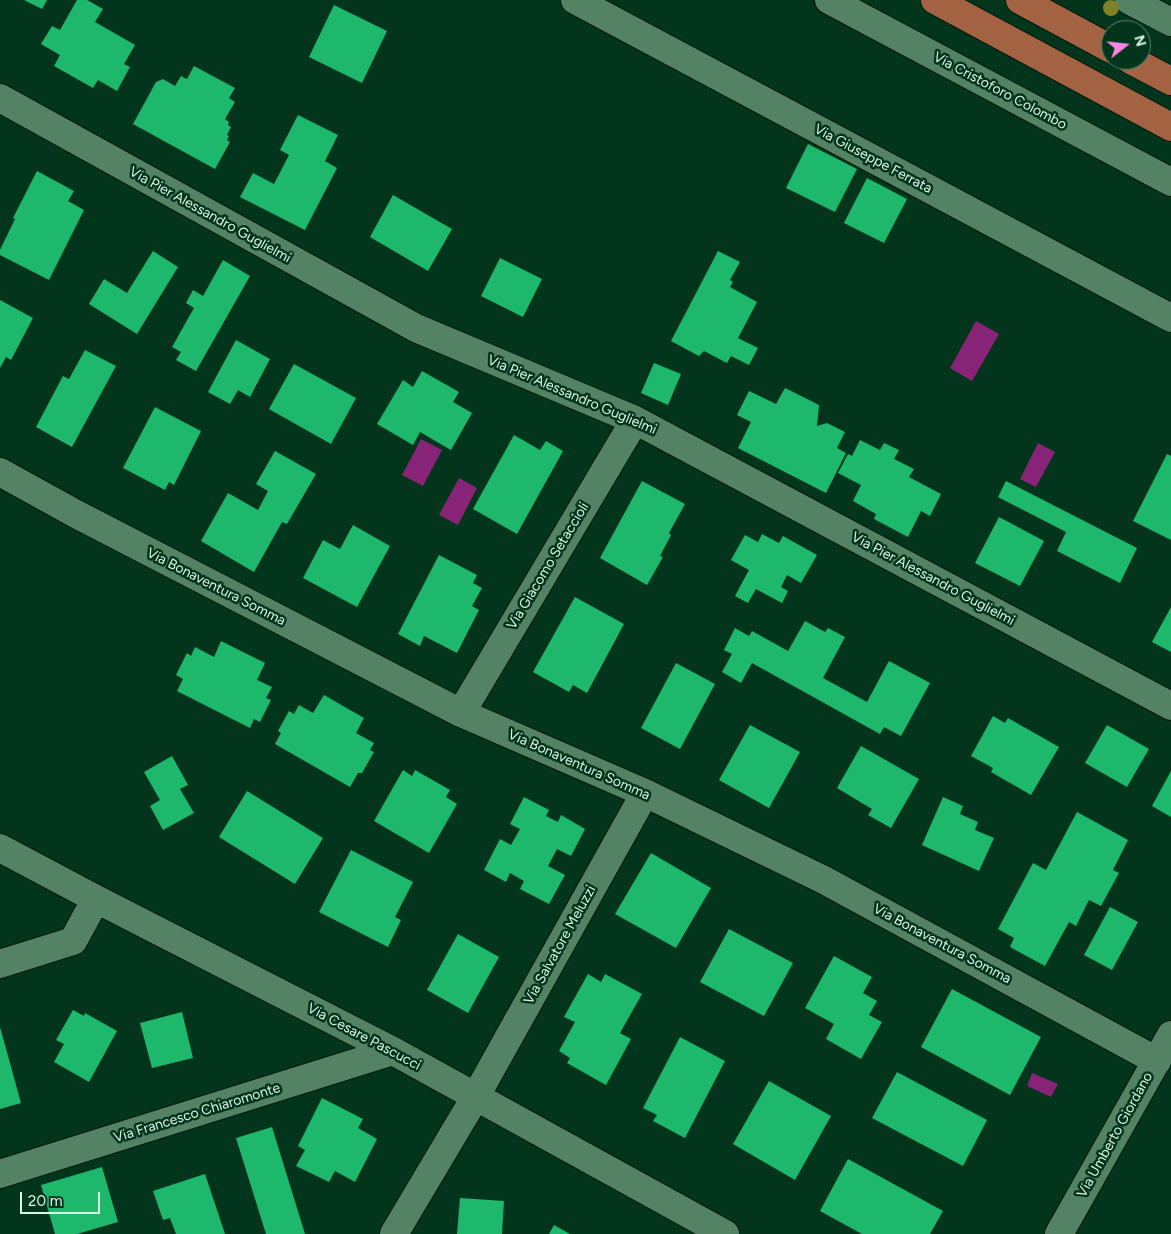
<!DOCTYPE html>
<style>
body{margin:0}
#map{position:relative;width:1171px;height:1234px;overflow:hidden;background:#03351c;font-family:Figtree,sans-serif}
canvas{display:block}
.north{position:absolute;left:1101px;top:20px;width:50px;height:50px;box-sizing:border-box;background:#03351c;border:1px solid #5a826c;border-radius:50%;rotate:74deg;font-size:14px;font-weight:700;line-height:20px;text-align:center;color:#ddf5e4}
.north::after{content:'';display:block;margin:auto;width:18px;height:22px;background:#fc86e4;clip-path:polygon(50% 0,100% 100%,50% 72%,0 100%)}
.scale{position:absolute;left:20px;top:1192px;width:80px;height:22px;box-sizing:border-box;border:2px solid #ddf5e4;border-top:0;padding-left:6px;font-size:15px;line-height:18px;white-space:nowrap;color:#ddf5e4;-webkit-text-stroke:4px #03351c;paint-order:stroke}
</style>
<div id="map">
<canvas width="1171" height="1234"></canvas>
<div class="north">N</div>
<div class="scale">20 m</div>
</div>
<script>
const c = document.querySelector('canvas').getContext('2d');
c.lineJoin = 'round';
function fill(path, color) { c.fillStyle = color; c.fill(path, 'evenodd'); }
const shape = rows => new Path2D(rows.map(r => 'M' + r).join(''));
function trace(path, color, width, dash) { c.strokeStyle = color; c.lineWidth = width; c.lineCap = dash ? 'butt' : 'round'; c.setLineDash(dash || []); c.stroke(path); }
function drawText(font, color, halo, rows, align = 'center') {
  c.font = font + ' Figtree,sans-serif'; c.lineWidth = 5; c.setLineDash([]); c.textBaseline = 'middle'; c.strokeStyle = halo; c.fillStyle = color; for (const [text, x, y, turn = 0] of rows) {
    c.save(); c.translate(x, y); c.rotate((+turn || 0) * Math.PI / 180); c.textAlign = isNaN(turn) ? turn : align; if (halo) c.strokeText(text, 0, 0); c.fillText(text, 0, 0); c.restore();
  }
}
fill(shape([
 [976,321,999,334,972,381,950,368],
 [421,439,442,450,423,486,402,475],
 [1038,443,1055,452,1036,487,1020,479],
 [459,478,477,488,458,525,439,515],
 [1032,1073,1058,1084,1051,1097,1027,1086]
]), '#882478');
fill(shape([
 [24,0,47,0,42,9],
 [77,0,87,0,103,9,95,22,135,45,124,64,130,67,117,91,98,80,93,88,54,66,60,55,41,44,52,26,60,30],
 [334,5,387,31,362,83,309,57],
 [194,66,235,88,229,98,235,102,225,119,229,122,228,125,231,127,227,135,229,136,227,140,230,142,215,169,133,124,156,82,163,79,175,86,181,76,187,79],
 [298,115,338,135,325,161,337,168,305,230,240,197,253,173,274,184,289,155,280,150],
 [808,144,857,169,835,212,786,188],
 [37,171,74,191,68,201,84,210,49,280,0,255,0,250,15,219,13,218],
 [867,178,907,199,884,243,844,223],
 [393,195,452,229,428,271,370,237],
 [153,251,178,267,137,334,89,304,104,279,127,293],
 [718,251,740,262,730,280,733,282,730,287,757,302,738,338,758,348,749,365,731,356,727,363,704,351,699,356,671,341],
 [500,258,542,279,523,317,481,296],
 [223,260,250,276,196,371,176,360,181,352,172,347,194,308,186,303,193,290,203,296],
 [0,300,33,318,11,360,6,357,0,368],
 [236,340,270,359,250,397,238,390,230,404,208,392],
 [85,350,116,366,72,447,36,427,63,376,69,379],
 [654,363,681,374,668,405,641,393],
 [294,364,356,398,331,444,269,409],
 [422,371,459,392,453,402,472,413,451,450,420,432,413,445,377,424,403,380,413,387],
 [785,388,819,405,817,426,827,423,845,432,837,448,846,453,826,493,738,448,751,422,737,415,749,391,776,404],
 [155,407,201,431,174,485,169,482,165,490,123,468],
 [514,435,540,450,546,441,563,451,517,534,473,509],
 [860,440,880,450,884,443,899,450,894,459,914,469,909,477,941,494,930,516,921,511,908,537,874,519,876,514,853,501,861,485,838,473,848,454,852,456],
 [275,451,316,474,287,524,282,522,254,572,201,541,228,493,258,510,268,491,256,484],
 [1167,454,1171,456,1171,540,1133,521],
 [642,481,685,504,669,533,671,535,660,556,663,557,647,585,600,558],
 [1006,481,1137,548,1120,583,1057,551,1066,532,998,497],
 [999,517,1044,541,1020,586,975,563],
 [353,525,390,546,357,607,303,578,323,540,340,549],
 [762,534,779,543,783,536,817,555,801,583,787,575,781,587,788,591,782,603,756,589,748,603,735,596,749,570,731,560,745,535,758,542],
 [439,555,477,575,473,583,482,588,472,606,479,610,457,653,424,636,420,646,398,634],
 [575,597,624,624,587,693,573,685,569,692,533,672],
 [1171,607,1171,652,1152,642],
 [805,621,825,632,828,628,845,637,823,678,867,702,889,661,930,683,901,736,884,727,880,734,752,663,741,683,722,672,732,654,724,650,735,628,749,636,752,631,788,651],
 [221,641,265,663,257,680,272,687,266,698,271,700,260,722,254,719,250,728,177,691,183,679,176,675,187,653,191,656,195,647,214,657],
 [676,663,715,684,680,749,641,728],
 [324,695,364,718,356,733,374,743,370,750,374,752,362,773,358,773,350,787,275,744,281,733,278,731,289,711,294,714,299,705,313,713],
 [993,716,1005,723,1008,718,1059,747,1031,795,991,772,993,768,971,756],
 [750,725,800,752,769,808,719,780],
 [1107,725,1149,749,1127,787,1085,763],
 [861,746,919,779,891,828,868,815,872,809,837,788],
 [172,756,188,785,180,789,194,813,163,830,150,806,160,800,144,772],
 [403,770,412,776,415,770,450,790,446,797,457,804,429,853,374,821],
 [1171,771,1171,817,1152,806],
 [247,791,323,838,295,884,219,837],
 [524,797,549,810,546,816,558,822,561,815,585,829,571,856,557,849,548,866,565,875,549,904,520,889,524,881,510,873,506,882,484,870,500,839,511,845,520,829,510,824],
 [943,797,963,806,960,814,978,822,975,830,994,838,979,871,922,845],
 [1077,812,1128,840,1113,870,1119,873,1101,906,1089,900,1076,926,1069,922,1045,966,1010,947,1014,938,998,929,1033,863,1046,870],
 [351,850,413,882,395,917,401,920,388,947,319,912],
 [651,853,711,888,676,948,615,914],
 [1110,907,1138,922,1112,970,1084,955],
 [729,929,793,963,764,1016,700,982],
 [458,934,499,957,468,1013,427,990],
 [834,956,872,977,863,993,877,1001,869,1015,882,1022,861,1059,826,1039,834,1024,805,1008],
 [588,974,601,982,605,974,642,994,620,1033,631,1039,606,1085,567,1063,570,1058,559,1051,575,1022,564,1017],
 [952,989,1041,1037,1010,1095,921,1047],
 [73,1010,84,1016,85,1013,117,1031,89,1082,54,1062,64,1044,56,1040],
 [182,1012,193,1058,152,1068,140,1023],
 [0,1027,21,1103,0,1109],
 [680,1037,725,1061,685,1138,653,1121,657,1115,643,1108],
 [897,1072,987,1120,963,1166,872,1118],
 [769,1081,831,1116,795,1180,733,1144],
 [322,1098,363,1119,358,1128,377,1139,355,1182,335,1171,329,1182,296,1166,305,1150,298,1146],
 [272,1127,305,1234,266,1234,236,1138],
 [848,1159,943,1211,930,1234,862,1234,820,1211],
 [102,1167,118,1222,77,1234,55,1234,41,1185],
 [205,1174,225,1234,176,1234,170,1218,163,1220,153,1191],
 [460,1198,504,1201,502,1234,457,1234],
 [554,1225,570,1234,549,1234]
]), '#1eb86d');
const minor = shape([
 [575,0,1171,318],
 [829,0,1171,182],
 [1129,0,1171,22],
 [0,98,416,328,635,420,1171,706],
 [0,472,76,514,461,713,645,793,824,880,1157,1061],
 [461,713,635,420],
 [0,848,96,899,393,1051,725,1234],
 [0,964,73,941,96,899],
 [0,1174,393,1051],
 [394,1234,476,1096,645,793],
 [1059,1234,1171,1035]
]);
const major = shape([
 [935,0,1171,127],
 [1020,0,1111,49],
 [1131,60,1171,81]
]);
trace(minor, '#03190c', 30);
trace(major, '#03190c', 30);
trace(minor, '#548264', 28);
trace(major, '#a36343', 28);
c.fillStyle = '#7e8126';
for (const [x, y] of [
 [1111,8]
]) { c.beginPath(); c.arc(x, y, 8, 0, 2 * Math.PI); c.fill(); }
drawText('14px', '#ddf5e4', '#03351c', [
 ["Via Cristoforo Colombo",1000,91,28],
 ["Via Giuseppe Ferrata",873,159,28],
 ["Via Pier Alessandro Guglielmi",210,215,29],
 ["Via Pier Alessandro Guglielmi",572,395,23],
 ["Via Giacomo Setaccioli",548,566,-59],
 ["Via Pier Alessandro Guglielmi",933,579,28],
 ["Via Bonaventura Somma",216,587,27],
 ["Via Bonaventura Somma",579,765,24],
 ["Via Bonaventura Somma",942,944,28],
 ["Via Salvatore Meluzzi",560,945,-61],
 ["Via Cesare Pascucci",364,1037,28],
 ["Via Francesco Chiaromonte",197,1113,-17],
 ["Via Umberto Giordano",1115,1135,-61]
]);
</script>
